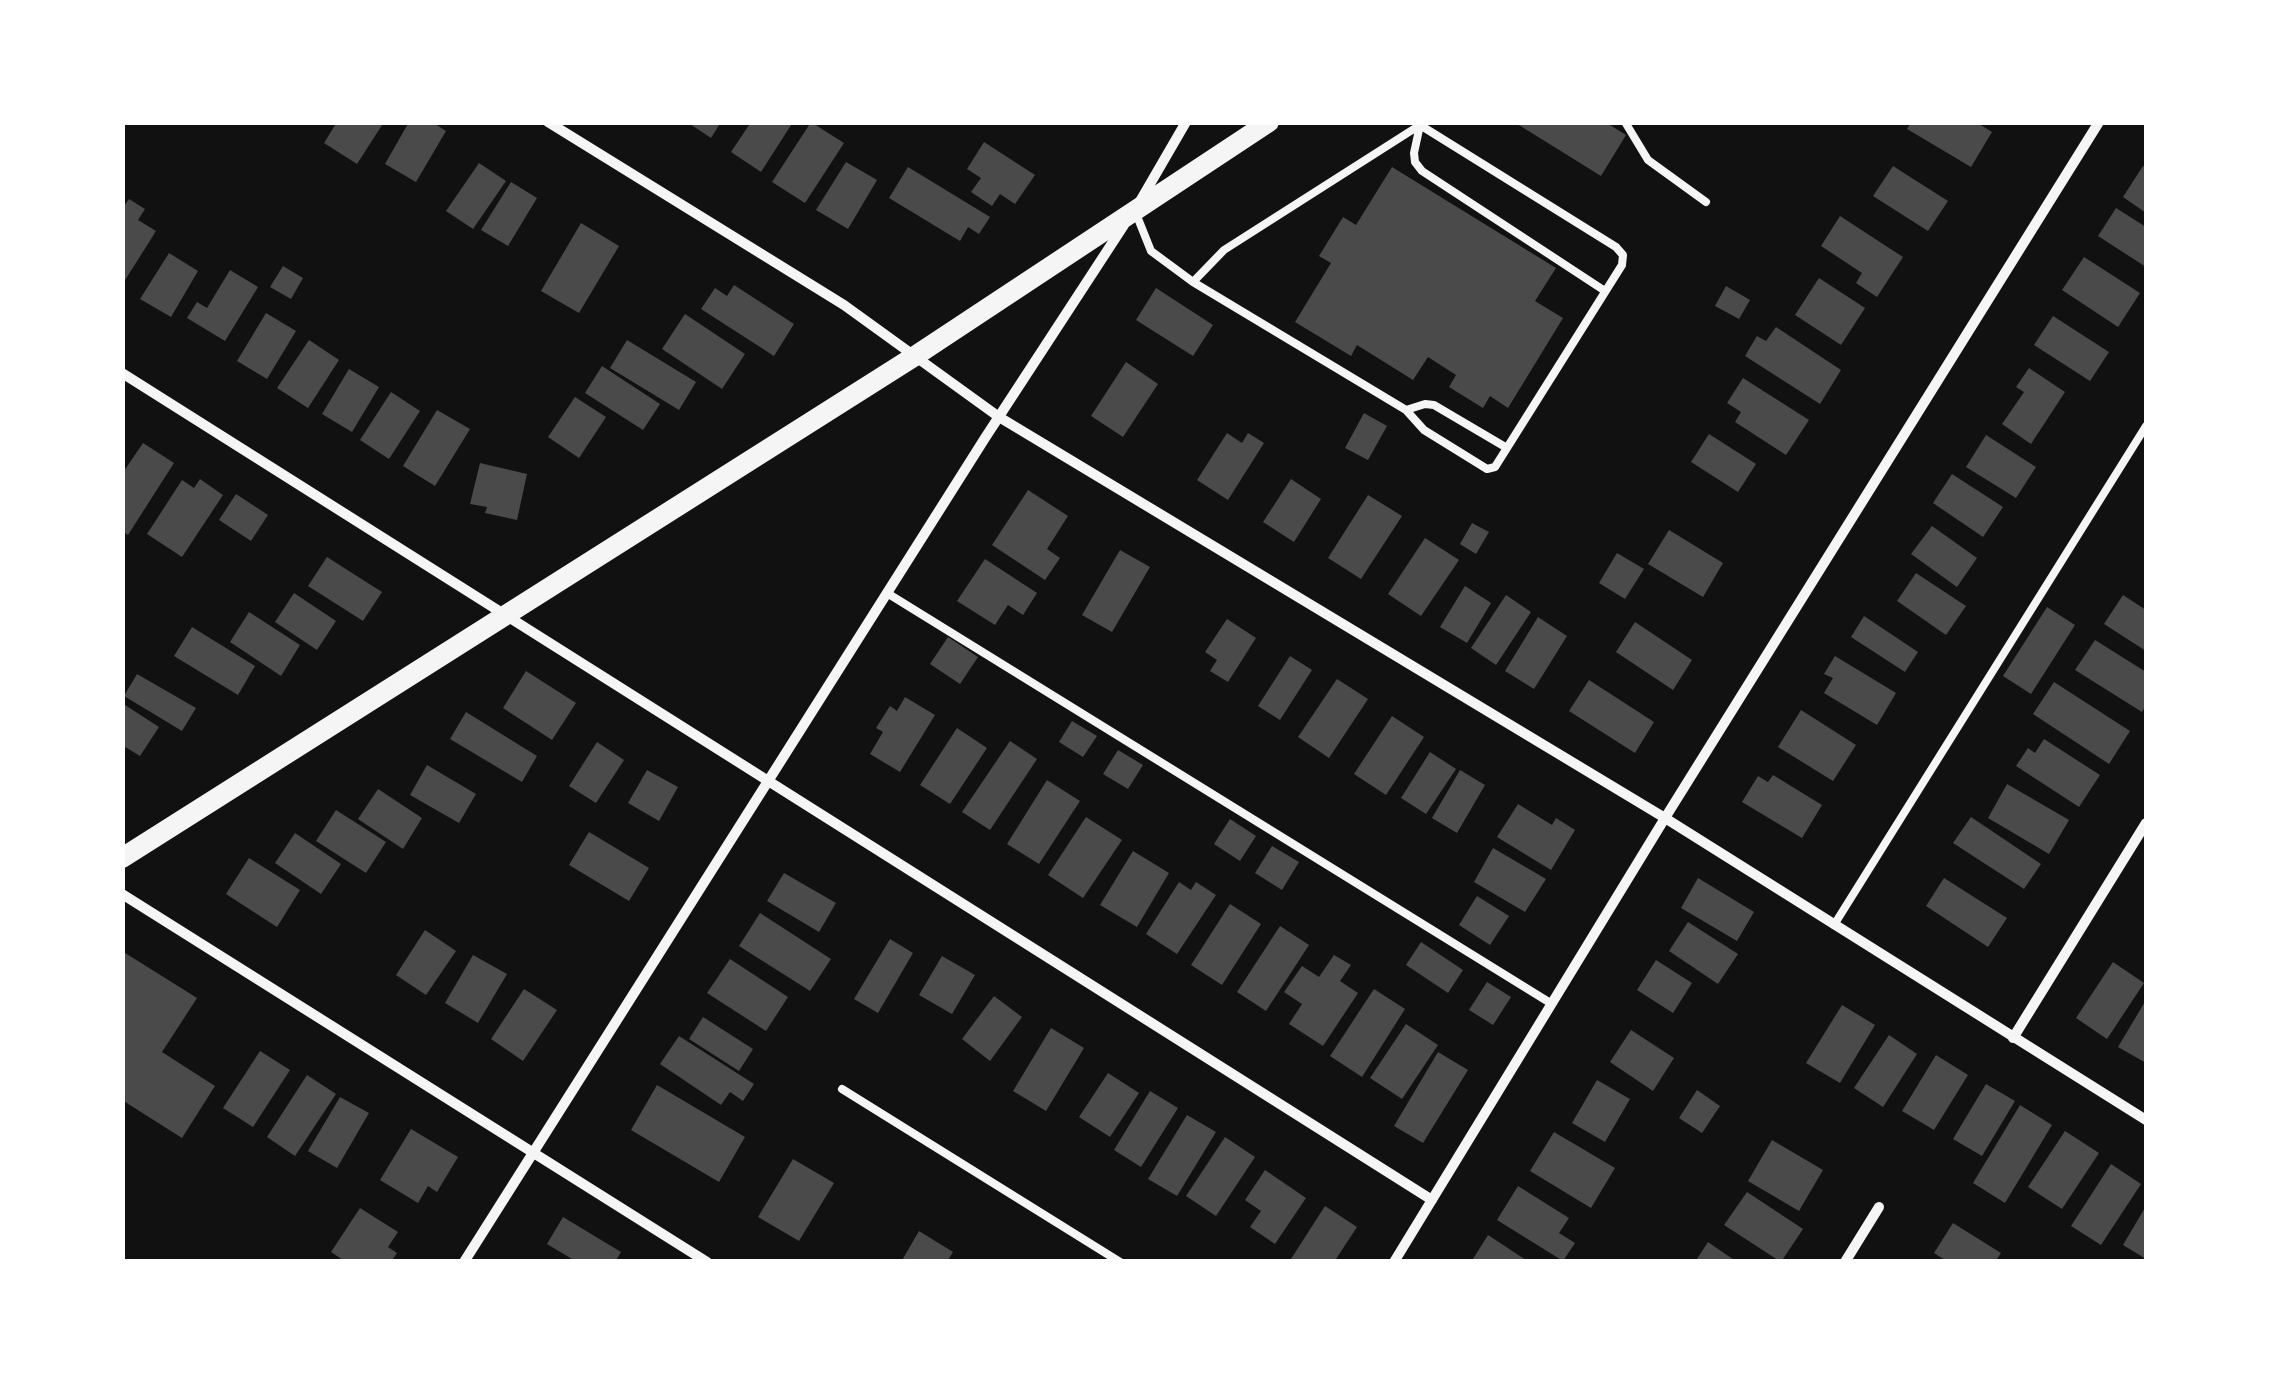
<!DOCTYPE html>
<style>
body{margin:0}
#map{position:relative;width:2269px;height:1384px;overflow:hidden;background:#111;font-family:"Golos Text",sans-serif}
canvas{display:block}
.frame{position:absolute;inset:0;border:125px solid #fff;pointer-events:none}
</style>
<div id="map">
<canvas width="2269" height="1384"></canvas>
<div class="frame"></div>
</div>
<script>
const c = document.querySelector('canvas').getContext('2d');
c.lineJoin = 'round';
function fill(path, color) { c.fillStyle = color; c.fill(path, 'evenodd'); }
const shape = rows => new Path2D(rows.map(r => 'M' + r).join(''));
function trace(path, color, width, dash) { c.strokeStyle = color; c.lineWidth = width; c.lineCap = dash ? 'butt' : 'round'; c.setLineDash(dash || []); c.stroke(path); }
fill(shape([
 [337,122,384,122,357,164,324,143],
 [409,122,432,122,446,131,416,182,385,164],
 [687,122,721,122,711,138],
 [751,122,793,122,761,172,731,152],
 [811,122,844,143,805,203,772,182],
 [1514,122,1605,122,1626,135,1601,176],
 [1911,122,1976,122,1992,132,1971,167,1907,129],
 [984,142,1035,175,1015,204,1000,194,992,206,971,192,981,178,967,169],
 [846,162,877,180,848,229,816,210],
 [479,163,506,181,473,229,446,211],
 [1893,166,1948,201,1928,231,1873,196],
 [2143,166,2146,168,2146,213,2123,197],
 [908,167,990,217,979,234,968,227,960,241,889,198],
 [1392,167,1556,268,1535,301,1563,318,1508,408,1490,396,1483,408,1449,387,1456,375,1428,357,1413,380,1357,345,1351,356,1295,322,1331,263,1319,256,1343,217,1356,225],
 [511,182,537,198,508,246,481,230],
 [129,199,145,209,138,220,156,231,122,285,122,209],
 [2116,208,2146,227,2146,267,2098,236],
 [1840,216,1903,257,1877,297,1856,283,1862,273,1821,246],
 [581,223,619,246,579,313,541,291],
 [169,253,198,271,171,317,140,299],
 [2084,257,2140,293,2118,327,2062,290],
 [283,266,303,278,291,299,270,287],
 [230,270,258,287,225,341,187,318,197,302,207,308],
 [1819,278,1865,308,1841,345,1795,315],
 [734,285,794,324,774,356,701,309,715,288,727,296],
 [1726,286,1750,300,1739,319,1715,306],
 [1156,288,1213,325,1193,356,1136,320],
 [266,313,296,331,267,379,237,361],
 [685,314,745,354,722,389,662,349],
 [2053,316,2109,352,2090,381,2034,345],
 [1776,327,1841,370,1820,404,1745,356,1757,336,1766,341],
 [309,340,339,360,308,408,277,388],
 [627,340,696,382,679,410,610,368],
 [1126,362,1158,384,1123,437,1091,416],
 [602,366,660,404,643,430,585,393],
 [2029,368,2065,392,2031,444,2002,424,2024,392,2016,387],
 [349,369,379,387,352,432,322,414],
 [1743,378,1809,420,1786,455,1735,422,1741,412,1727,403],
 [391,392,420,411,389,459,360,440],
 [575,397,606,417,579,458,548,437],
 [437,410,470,429,435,486,403,466],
 [1364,413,1387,426,1368,460,1345,448],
 [1227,433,1242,443,1248,433,1264,443,1228,500,1197,480],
 [1709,434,1756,464,1738,492,1691,462],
 [1986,435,2036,467,2016,498,1966,467],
 [143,443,174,463,128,535,122,531,122,474],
 [480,463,527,474,517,520,485,513,487,507,470,504],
 [1952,474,2003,507,1983,537,1933,503],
 [200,479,223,495,182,557,147,534,182,480,194,488],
 [1291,479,1321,499,1294,542,1263,522],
 [1028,490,1068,516,1047,549,1060,558,1045,580,992,545],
 [236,494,268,515,251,541,219,520],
 [1368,495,1402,516,1361,579,1328,558],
 [1472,523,1489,532,1476,554,1460,544],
 [1932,526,1977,558,1957,587,1911,554],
 [1669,530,1723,563,1703,597,1648,564],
 [1425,538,1459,560,1421,616,1388,594],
 [1120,550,1150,567,1112,632,1082,615],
 [1617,553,1644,569,1625,599,1599,583],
 [327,557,382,592,363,621,308,586],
 [985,559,1037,593,1023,615,1008,605,995,625,957,601],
 [1916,573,1966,606,1946,635,1897,601],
 [1465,586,1491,603,1467,643,1440,627],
 [294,593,336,621,317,650,275,622],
 [1506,595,1531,612,1496,665,1471,648],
 [2123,595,2146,610,2146,651,2104,624],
 [2047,607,2075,625,2031,694,2003,676],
 [249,612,300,645,281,676,230,642],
 [1864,616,1918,652,1905,672,1851,637],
 [1538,617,1567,636,1534,689,1505,671],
 [1227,619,1256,638,1228,682,1210,671,1217,660,1205,652],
 [1635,622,1692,660,1673,690,1616,652],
 [192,627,255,666,238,695,174,656],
 [948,637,978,657,960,684,930,664],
 [2095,640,2146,672,2146,705,2142,712,2075,670],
 [1290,656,1312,670,1280,720,1258,706],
 [1835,656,1896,693,1877,725,1824,693,1833,678,1824,674],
 [526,671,576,703,552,740,503,708],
 [137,674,196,708,182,731,124,696],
 [1337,679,1368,699,1329,758,1298,737],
 [1589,680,1654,722,1635,753,1569,711],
 [2054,682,2130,731,2109,764,2033,714],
 [905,697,935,715,900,772,870,754,883,732,876,728,890,706,897,711],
 [122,703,159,727,140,756,122,745],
 [1801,710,1856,745,1833,781,1778,747],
 [466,712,537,756,522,782,450,739],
 [1392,716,1424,737,1386,795,1354,774],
 [1072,721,1097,736,1083,757,1059,742],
 [957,728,987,748,950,804,920,785],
 [2044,739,2100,775,2079,807,2016,766,2028,748,2035,753],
 [1010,741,1037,759,990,830,962,812],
 [597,742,624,760,596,803,569,786],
 [1118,750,1143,765,1128,789,1103,774],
 [1430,752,1456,769,1426,814,1401,798],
 [427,765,476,794,459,823,410,795],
 [647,770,678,787,659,821,628,803],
 [1460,770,1485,785,1457,833,1432,818],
 [1773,775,1822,805,1802,838,1742,802,1758,776,1768,782],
 [1047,780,1080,801,1039,864,1007,844],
 [2007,784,2069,820,2049,854,1988,818],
 [378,789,422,818,403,849,358,819],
 [1518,804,1552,825,1556,818,1575,830,1551,870,1497,837],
 [336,810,386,842,366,873,316,841],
 [1086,817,1122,840,1083,898,1048,875],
 [1971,817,2041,864,2024,889,1953,843],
 [1230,819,1256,836,1240,861,1214,844],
 [589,832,649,868,629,901,569,865],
 [295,833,341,864,321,894,275,863],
 [1272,846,1299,862,1282,890,1255,873],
 [1493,848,1546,879,1525,912,1474,882],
 [1133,851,1169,873,1137,927,1100,905],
 [249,858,300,890,277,927,226,894],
 [784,873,836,903,819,932,767,901],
 [1698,878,1754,912,1737,941,1681,908],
 [1944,878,2007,918,1988,947,1926,906],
 [1179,882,1191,890,1196,882,1216,895,1177,954,1146,934],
 [1477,896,1509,916,1490,945,1459,925],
 [1230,904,1261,924,1222,985,1191,965],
 [760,913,831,959,810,991,739,946],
 [1688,922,1738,954,1718,984,1669,951],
 [1280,926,1309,945,1266,1011,1237,992],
 [425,930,456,951,426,995,396,975],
 [890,939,913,953,878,1013,854,999],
 [1421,942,1463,970,1448,993,1406,965],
 [122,951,197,998,162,1052,215,1086,182,1138,122,1100],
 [473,955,507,974,478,1023,445,1003],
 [1334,955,1351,965,1340,981,1358,993,1323,1046,1289,1024,1302,1004,1284,992,1302,966,1319,977],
 [942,956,975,975,952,1014,919,995],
 [730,959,788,997,766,1031,707,993],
 [1656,960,1692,983,1673,1013,1637,990],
 [2113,962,2144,983,2107,1039,2076,1018],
 [1487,982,1511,997,1493,1025,1469,1010],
 [524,989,557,1010,523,1061,491,1039],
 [1374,989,1405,1009,1362,1077,1330,1056],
 [994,996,1022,1017,990,1061,962,1039],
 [2146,1000,2146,1063,2118,1047],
 [1842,1005,1875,1025,1840,1083,1806,1063],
 [703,1017,753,1049,739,1071,689,1039],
 [1406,1024,1438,1045,1402,1099,1370,1078],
 [1051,1028,1084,1048,1046,1111,1013,1091],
 [1631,1030,1674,1058,1653,1091,1610,1062],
 [1889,1035,1917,1054,1883,1107,1854,1088],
 [679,1036,754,1084,743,1101,730,1092,721,1105,660,1064],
 [260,1051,290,1070,253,1127,223,1108],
 [1438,1052,1468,1070,1423,1143,1394,1126],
 [1936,1055,1968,1075,1934,1130,1902,1111],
 [1108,1073,1139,1093,1110,1137,1079,1117],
 [307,1075,336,1094,295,1156,267,1137],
 [1597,1080,1630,1099,1605,1142,1572,1123],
 [1986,1084,2015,1101,1982,1156,1953,1139],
 [657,1085,745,1137,719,1182,631,1130],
 [1697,1090,1720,1106,1702,1133,1679,1118],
 [1150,1091,1178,1108,1141,1167,1114,1150],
 [340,1097,369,1113,337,1168,308,1151],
 [2020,1105,2052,1125,2005,1203,1973,1183],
 [1187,1115,1216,1132,1177,1196,1148,1179],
 [411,1129,458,1157,437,1192,428,1186,418,1203,380,1180],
 [2065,1131,2099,1153,2062,1209,2028,1187],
 [1554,1132,1615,1168,1591,1208,1530,1171],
 [1225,1137,1255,1157,1216,1216,1186,1196],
 [1772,1140,1823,1170,1799,1211,1748,1181],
 [793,1159,834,1183,799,1241,758,1217],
 [2111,1164,2141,1184,2101,1245,2071,1226],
 [1265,1170,1306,1198,1275,1244,1250,1227,1261,1211,1245,1200],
 [1518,1186,1569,1218,1559,1233,1575,1243,1563,1261,1497,1220],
 [1747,1192,1803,1229,1781,1262,1724,1225],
 [1325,1206,1357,1227,1334,1262,1289,1262],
 [2146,1206,2146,1259,2123,1245],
 [360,1208,398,1232,388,1247,397,1253,391,1262,346,1262,331,1252],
 [563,1217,621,1252,615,1262,571,1262,572,1259,547,1244],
 [1953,1223,2001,1253,1995,1262,1948,1262,1934,1253],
 [919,1231,953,1252,947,1262,901,1262],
 [1488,1235,1529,1262,1471,1262],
 [1708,1242,1737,1262,1695,1262]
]), '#4a4a4a');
trace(shape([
 [1625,122,1648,160,1706,202],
 [1135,211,1151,251,1193,282,1224,250,1420,125,1419,122],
 [1193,282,1406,410,1424,430,1487,469,1495,467,1622,265,1623,255,1616,247,1420,125,1414,153,1415,162,1422,171,1605,291],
 [1406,410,1425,404,1434,405,1507,448],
 [887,593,1552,1004],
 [1834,925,2146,426],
 [842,1089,1120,1262]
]), '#f5f5f5', 8);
trace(shape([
 [548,122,844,305,999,417,1665,818,2146,1120],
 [1139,203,1186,122],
 [122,373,1432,1200],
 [122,894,707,1262],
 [2013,1038,2146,823],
 [464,1262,985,438,1124,225],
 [1394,1262,1665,818,2099,122],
 [1845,1262,1879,1207]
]), '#f5f5f5', 10);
trace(shape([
 [122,858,915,356,1269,122]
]), '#f5f5f5', 20);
</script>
